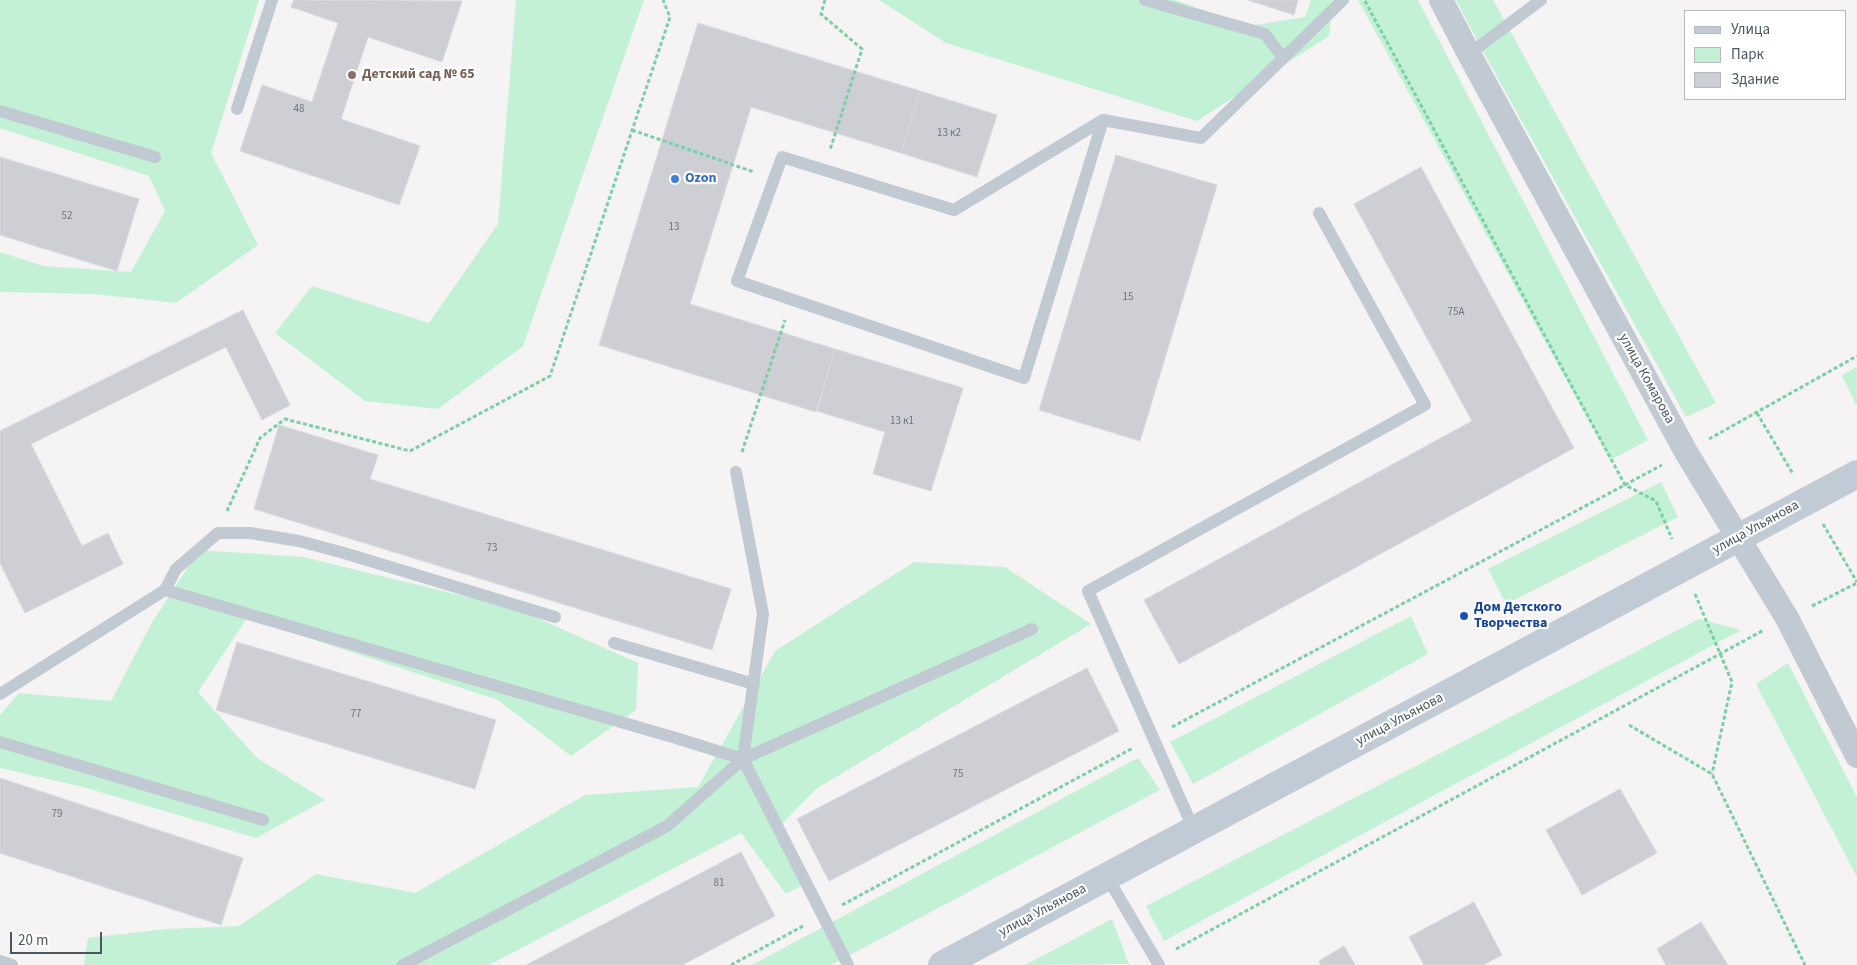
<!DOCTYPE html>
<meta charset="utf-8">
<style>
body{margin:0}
#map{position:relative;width:1857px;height:965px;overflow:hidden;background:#f5f3f3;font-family:"Source Sans 3",sans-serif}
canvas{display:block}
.legend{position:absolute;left:1684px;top:10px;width:162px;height:90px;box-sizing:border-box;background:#fff;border:1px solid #b7bbc0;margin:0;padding:6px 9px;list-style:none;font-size:15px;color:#4a5661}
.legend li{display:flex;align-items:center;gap:10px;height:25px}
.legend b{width:25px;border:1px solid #b7bbc0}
.scale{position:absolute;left:10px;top:932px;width:92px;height:22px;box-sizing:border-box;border:2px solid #4a5661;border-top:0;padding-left:6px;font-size:15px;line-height:18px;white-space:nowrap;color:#4a5661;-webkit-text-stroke:4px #fff;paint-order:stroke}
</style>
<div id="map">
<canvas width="1857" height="965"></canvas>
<ul class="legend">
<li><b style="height:6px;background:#c1cbd6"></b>Улица</li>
<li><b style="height:14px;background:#c3f1d5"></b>Парк</li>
<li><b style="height:14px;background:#cdcfd5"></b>Здание</li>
</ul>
<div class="scale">20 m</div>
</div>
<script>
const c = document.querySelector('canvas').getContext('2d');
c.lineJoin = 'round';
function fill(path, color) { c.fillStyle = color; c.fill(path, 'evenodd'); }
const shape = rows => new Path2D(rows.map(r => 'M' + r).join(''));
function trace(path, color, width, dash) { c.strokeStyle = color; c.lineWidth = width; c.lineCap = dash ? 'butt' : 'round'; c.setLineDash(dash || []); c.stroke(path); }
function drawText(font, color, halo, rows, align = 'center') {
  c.font = font + ' "Source Sans 3",sans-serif'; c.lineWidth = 4.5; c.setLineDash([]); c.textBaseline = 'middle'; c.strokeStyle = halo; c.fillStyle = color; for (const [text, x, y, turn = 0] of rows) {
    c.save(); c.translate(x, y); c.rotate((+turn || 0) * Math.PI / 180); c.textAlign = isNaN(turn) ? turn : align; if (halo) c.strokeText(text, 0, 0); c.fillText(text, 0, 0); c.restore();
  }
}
fill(shape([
 [0,0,259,0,211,153,258,245,176,303,94,294,0,292,0,252,43,266,131,272,165,211,149,176,0,128],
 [516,0,644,0,523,346,438,409,365,401,275,333,312,286,429,323,498,224],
 [879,0,1175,0,1248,26,1305,17,1311,0,1333,0,1329,36,1197,121,946,43],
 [1358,0,1418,0,1648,440,1610,460],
 [1456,0,1493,0,1716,403,1686,417,1480,46],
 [1857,367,1857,404,1856,405,1842,375],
 [1661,482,1678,517,1506,604,1488,569],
 [199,550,303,557,517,609,638,663,636,710,571,756,498,700,247,618,198,692,257,758,325,800,256,838,83,787,0,768,0,715,19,693,111,701,151,624],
 [914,562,1005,567,1091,624,816,789,776,830,806,883,786,894,741,833,489,965,84,965,88,938,166,929,239,926,316,874,415,893,585,795,698,787,775,651],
 [1411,616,1428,654,1193,784,1170,742],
 [1699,619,1741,630,1164,941,1146,906],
 [1788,663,1857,797,1857,877,1756,684],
 [1138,758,1160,790,831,965,752,965],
 [1112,919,1129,964,1025,965]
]), '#c3f1d5');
const building = shape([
 [294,0,462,1,442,62,368,37,341,119,420,146,399,205,240,151,262,85,312,102,338,23,291,7,294,0],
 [1248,0,1298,0,1294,15,1248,0],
 [698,23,920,91,901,153,751,107,690,304,835,349,816,412,599,345,698,23],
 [920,91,997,115,977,177,901,153,920,91],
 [1116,155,1217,185,1140,441,1039,410,1116,155],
 [0,157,139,199,117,271,0,235,0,157],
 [1421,167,1574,448,1179,664,1144,600,1472,421,1354,204,1421,167],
 [243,310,290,405,262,420,226,347,31,444,82,546,108,533,123,564,25,613,0,563,0,431,243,310],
 [835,349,963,388,931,491,873,474,885,432,817,411,835,349],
 [279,425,378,455,370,479,731,589,712,650,254,509,279,425],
 [237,642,496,720,475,789,216,710,237,642],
 [1087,668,1119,731,829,881,797,819,1087,668],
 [0,778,243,858,221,925,0,853,0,778],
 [1620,789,1657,853,1582,895,1546,830,1620,789],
 [741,852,775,916,682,965,526,965,741,852],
 [1474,902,1502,955,1483,965,1424,965,1409,937,1474,902],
 [1701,922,1728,965,1666,965,1657,949,1701,922],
 [1344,946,1355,965,1321,965,1319,961,1344,946]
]);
fill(building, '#cdcfd5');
trace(building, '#d7d9de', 1);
trace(shape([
 [825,0,821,14,862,49,830,150],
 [1365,1,1625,485,1656,501,1672,539],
 [632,130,754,172],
 [1757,413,1793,474],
 [1709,439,1857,356],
 [742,452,785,320],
 [227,511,260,438,285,419,410,451,550,376,670,17,663,0],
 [1823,524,1857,582],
 [1695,594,1732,682,1712,774],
 [1812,606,1857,583],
 [1629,725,1712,774,1805,965],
 [1172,727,1662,465],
 [842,905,1133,748],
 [1176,949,1764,630],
 [731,965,803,926]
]), '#7ad0a6', 3, [4, 2.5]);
trace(shape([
 [1145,0,1265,34,1283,58],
 [1469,54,1541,0],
 [237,109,272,0],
 [0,111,155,157],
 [1103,120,1024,378,737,281,782,157,954,210,1103,120,1201,138,1343,0],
 [165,590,176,569,218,533,250,533,299,541,344,553,555,617],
 [614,643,754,684],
 [0,694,165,590,676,738,743,759],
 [0,742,263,820],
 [1194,830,1088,591,1425,405,1319,213],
 [1107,877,1159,965],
 [0,961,12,965],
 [403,965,667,826,743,759,763,614,736,472],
 [848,965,743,759,1032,629]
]), '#c1cad2', 12);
trace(shape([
 [1441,0,1469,54,1686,452,1787,618,1857,756]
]), '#c1cad2', 24);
trace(shape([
 [942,965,1857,474]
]), '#c1cbd6', 28);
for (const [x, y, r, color] of [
 [352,75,5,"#8d6e63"],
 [675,179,5,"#3f7fe0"],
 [1464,616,5,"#1a4fb4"]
]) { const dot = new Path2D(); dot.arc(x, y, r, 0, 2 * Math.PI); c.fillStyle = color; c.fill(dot); trace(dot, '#fff', 2); }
drawText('11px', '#6b747e', null, [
 ["48",299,110],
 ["13 к2",949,134],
 ["52",67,217],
 ["13",674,228],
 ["15",1128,298],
 ["75А",1456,313],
 ["13 к1",902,422],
 ["73",492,549],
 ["77",356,715],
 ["75",958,775],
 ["79",57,815],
 ["81",719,884]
]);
drawText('bold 14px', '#785e54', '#fff', [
 ["Детский сад № 65",362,75]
], 'left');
drawText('bold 14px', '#366cbe', '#fff', [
 ["Ozon",685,179]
], 'left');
drawText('14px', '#4a5661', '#fff', [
 ["улица Комарова",1646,379,61],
 ["улица Ульянова",1756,528,-29],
 ["улица Ульянова",1400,720,-28],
 ["улица Ульянова",1043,911,-28]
]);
drawText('bold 14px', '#164399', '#fff', [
 ["Дом Детского",1474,608],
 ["Творчества",1474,624]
], 'left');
</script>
